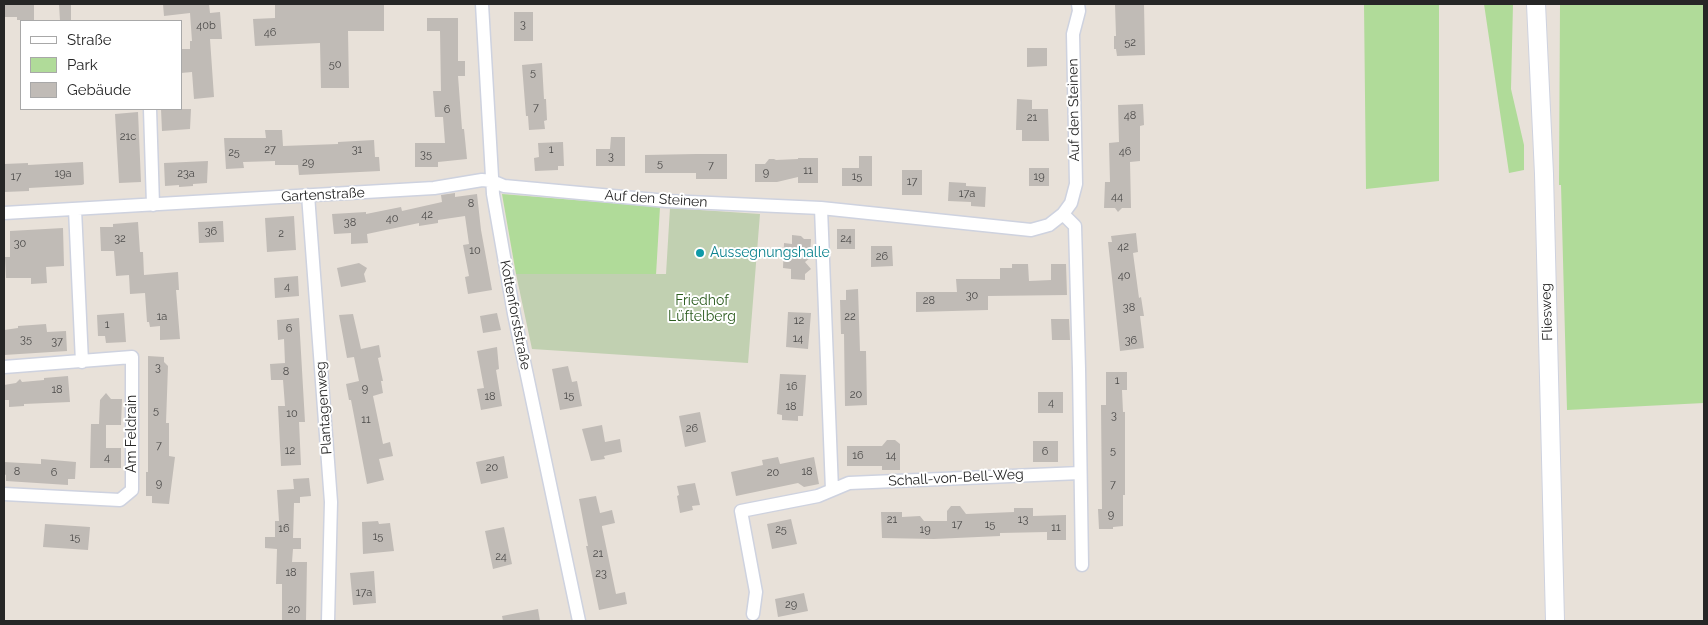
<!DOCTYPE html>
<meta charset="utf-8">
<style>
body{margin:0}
#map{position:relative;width:1708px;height:625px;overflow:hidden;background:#e8e1d9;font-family:Raleway,sans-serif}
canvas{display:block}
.frame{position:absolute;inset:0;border:5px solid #262626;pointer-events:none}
.legend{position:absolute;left:20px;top:20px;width:162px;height:90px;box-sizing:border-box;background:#fff;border:1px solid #a8a8a8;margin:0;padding:6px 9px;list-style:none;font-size:15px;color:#262626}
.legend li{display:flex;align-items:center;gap:10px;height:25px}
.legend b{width:25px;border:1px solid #a8a8a8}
</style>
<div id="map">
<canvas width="1708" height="625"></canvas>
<div class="frame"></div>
<ul class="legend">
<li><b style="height:6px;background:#fff"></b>Straße</li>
<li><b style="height:14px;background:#b0db99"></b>Park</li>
<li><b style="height:14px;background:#c0bbb6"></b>Gebäude</li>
</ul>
</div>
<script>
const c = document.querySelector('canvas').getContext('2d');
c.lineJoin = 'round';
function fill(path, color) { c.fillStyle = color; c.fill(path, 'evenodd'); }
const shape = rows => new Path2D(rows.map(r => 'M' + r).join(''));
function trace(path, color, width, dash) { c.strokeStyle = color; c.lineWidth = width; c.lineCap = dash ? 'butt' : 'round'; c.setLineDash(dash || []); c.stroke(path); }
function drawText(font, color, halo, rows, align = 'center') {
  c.font = font + ' Raleway,sans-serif'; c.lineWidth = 4; c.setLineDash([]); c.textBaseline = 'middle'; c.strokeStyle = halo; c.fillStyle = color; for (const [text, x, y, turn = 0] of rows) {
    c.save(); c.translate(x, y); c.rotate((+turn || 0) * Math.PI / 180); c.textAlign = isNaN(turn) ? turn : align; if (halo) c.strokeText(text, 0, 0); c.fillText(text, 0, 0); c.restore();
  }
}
fill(shape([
 [1364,4,1439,4,1439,181,1366,189],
 [1484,4,1513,4,1511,89,1524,145,1524,170,1509,173],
 [1560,4,1704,4,1704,403,1567,410,1561,185,1559,185],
 [502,194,660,207,656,275,516,274]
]), '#b0db99');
fill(shape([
 [670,208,760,214,748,363,532,349,516,274,666,274]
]), '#c1d0b1');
fill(shape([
 [4,4,34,4,34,20,17,20,17,17,4,17],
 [59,4,71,4,71,21,60,21],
 [163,4,209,4,210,13,220,12,222,39,210,39,214,97,194,99,192,72,181,73,181,49,190,49,190,41,192,41,190,13,164,16],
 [275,4,384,4,384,31,348,31,349,88,321,88,320,43,255,46,253,19,275,18],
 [1115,4,1144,4,1145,55,1117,56,1116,49,1114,49,1114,36,1116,36],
 [514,12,533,12,533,41,514,41],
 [427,18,458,18,458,61,465,61,465,76,458,76,462,129,464,129,467,159,438,162,438,167,415,167,415,143,445,143,443,117,435,117,433,91,441,91,440,31,427,31],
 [1027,48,1047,48,1047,66,1027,67],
 [542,63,544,99,546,99,547,120,544,121,545,129,529,130,528,116,526,116,522,65],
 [1017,99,1032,100,1032,109,1048,109,1049,141,1022,141,1022,130,1016,130],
 [1143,104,1144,125,1140,126,1140,161,1130,162,1131,208,1122,208,1118,212,1115,208,1104,208,1105,182,1110,182,1109,143,1119,142,1118,105],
 [161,109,191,109,190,129,162,131],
 [138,112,141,182,119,183,115,114],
 [265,130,282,130,283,146,338,144,338,142,374,140,375,157,379,157,380,171,299,175,298,165,275,165,275,161,243,162,244,168,226,169,224,138,266,138],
 [611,137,625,137,625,166,596,166,596,149,610,149],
 [563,142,564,166,558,166,558,170,535,171,534,158,539,157,538,143],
 [696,154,727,154,727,179,696,179,696,173,645,173,645,155],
 [859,156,872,156,872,186,842,186,842,168,859,168],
 [798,158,818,158,818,183,798,183,798,177,777,182,755,182,755,164,765,164,769,159,774,159,776,160,798,159],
 [208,161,207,183,193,184,193,186,179,187,179,185,165,186,164,163],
 [83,162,84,184,82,185,29,188,29,191,4,192,4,164,28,163,28,165],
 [1029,168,1049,168,1049,186,1029,186],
 [902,170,922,170,922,195,902,195],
 [949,182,966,183,966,186,986,187,985,207,971,206,971,202,948,201],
 [455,193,455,197,477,194,481,230,492,290,468,294,465,277,469,276,463,245,469,244,465,216,438,220,438,223,419,226,419,223,367,234,368,243,351,244,351,233,334,234,332,214,366,212,366,214,401,207,402,211,442,202,441,195],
 [294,216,296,250,267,252,265,218],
 [223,221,224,242,199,243,198,222],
 [138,222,140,252,143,252,144,275,178,272,179,290,176,290,180,339,160,340,160,326,150,327,149,322,147,322,145,293,130,294,129,275,116,276,114,251,101,251,100,227,113,227,113,224],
 [63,228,64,266,46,267,47,283,31,284,31,278,6,278,5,257,10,257,10,231],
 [837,229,855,229,855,249,837,249],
 [1136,233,1138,252,1133,253,1139,298,1141,297,1144,316,1140,316,1144,348,1120,351,1108,242,1112,242,1111,236],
 [792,235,801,236,804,239,811,239,810,258,805,262,811,269,805,274,805,280,791,279,791,269,783,268,784,243,792,244],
 [871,246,892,246,893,266,871,267],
 [359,263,367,268,364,274,366,282,341,287,337,268],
 [1012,264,1028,264,1029,281,1051,280,1051,264,1066,264,1067,295,988,296,988,310,916,312,916,292,957,292,956,279,1000,279,1000,268,1012,268],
 [298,276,299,296,275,298,274,278],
 [858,289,860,351,866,351,867,405,845,406,844,334,841,334,840,300,846,300,846,290],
 [788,312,811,313,808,349,786,347],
 [124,313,126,342,106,343,105,336,98,336,97,315],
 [497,313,501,330,483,333,480,316],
 [353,314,361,349,379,345,381,357,378,358,383,381,381,381,383,393,373,396,383,444,390,442,393,456,379,459,384,480,367,484,351,400,349,400,346,384,359,381,354,357,347,358,339,315],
 [299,318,305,422,299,422,301,465,281,466,278,406,285,406,283,380,271,380,270,364,285,363,284,339,278,340,277,320],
 [1051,319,1069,319,1070,340,1052,340],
 [46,324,47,332,66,331,67,351,4,355,4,330,18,328,18,326],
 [497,347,499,369,496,370,502,406,481,410,477,389,484,388,477,351],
 [148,356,164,357,164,362,168,366,166,423,169,423,169,456,175,457,169,504,152,503,152,496,146,496,146,472,148,472],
 [568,366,572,382,577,381,582,406,560,410,552,369],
 [1106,372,1127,372,1127,390,1122,390,1123,412,1125,412,1125,495,1123,495,1123,526,1113,527,1113,529,1099,529,1098,509,1102,509,1101,405,1106,405],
 [780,374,806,375,803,416,798,416,798,421,782,420,782,415,777,414],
 [68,376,70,402,24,404,24,406,9,407,9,400,4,400,4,385,16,383,20,379,22,382,44,380,44,378],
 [1038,392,1063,392,1063,413,1038,413],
 [106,393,111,399,122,399,121,425,106,425,106,448,121,448,121,468,90,468,91,424,99,424,100,400],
 [700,412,706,442,685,447,679,416],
 [602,425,605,442,620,439,622,452,604,456,605,459,591,461,582,429],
 [887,440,895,440,900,444,900,470,882,470,882,466,847,466,847,446,882,446],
 [1033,441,1058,441,1058,462,1033,462],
 [504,456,508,478,481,484,476,462],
 [778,457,780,464,814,457,819,484,804,487,798,483,736,496,731,472,763,465,762,460],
 [41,459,76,462,75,479,68,479,68,485,6,481,6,475,4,474,4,462,41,464],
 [309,478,311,496,300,497,300,503,294,503,293,538,301,538,301,549,293,549,292,562,307,562,306,621,282,621,282,584,276,584,277,549,265,548,265,537,275,537,275,521,279,521,277,490,294,489,293,479],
 [695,483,700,505,692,506,693,510,680,513,677,496,679,495,677,486],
 [596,496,600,513,612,510,615,523,602,526,602,527,616,594,625,592,627,604,599,610,586,546,588,546,579,499],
 [951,506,960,506,966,514,1014,512,1014,508,1033,508,1033,516,1066,515,1066,540,1047,540,1047,532,1000,533,1000,536,934,539,882,538,881,512,902,512,902,517,920,516,924,521,947,521,947,511],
 [791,519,797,544,772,549,767,524],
 [378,521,379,524,390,523,394,551,363,554,362,522],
 [45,524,90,527,88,550,43,547],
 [504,527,512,564,493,569,485,531],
 [374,571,376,603,353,605,350,573],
 [804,593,808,611,778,617,775,599],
 [538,609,540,621,503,621,502,616]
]), '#c0bbb6');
const minor = shape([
 [482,4,493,194,514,314,579,621],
 [150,109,153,205],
 [308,195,331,502,328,621],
 [821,208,832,490],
 [75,209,82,362],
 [4,213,434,188,482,180,492,181,504,186,667,201,821,208,1031,230,1049,225,1063,214,1071,203,1076,184,1073,34,1079,11,1078,4],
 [1063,214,1075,226,1079,369,1082,565],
 [4,367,132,357,132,490,120,500,4,494],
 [753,614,756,592,741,511,818,496,849,483,1080,473]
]);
const secondary = shape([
 [1536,4,1544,174,1555,621]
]);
trace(minor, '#ced2df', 15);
trace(secondary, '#ced2df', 20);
trace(minor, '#fff', 12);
trace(secondary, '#fff', 18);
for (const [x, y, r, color] of [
 [700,253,5,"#0f9aa8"]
]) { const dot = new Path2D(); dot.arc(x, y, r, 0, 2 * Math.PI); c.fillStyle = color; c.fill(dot); trace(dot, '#fff', 2); }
drawText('11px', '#4c4b4a', null, [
 ["3",523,25],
 ["40b",206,26],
 ["46",270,33],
 ["52",1130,43],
 ["50",335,65],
 ["5",533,73],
 ["7",536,108],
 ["6",447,110],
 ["48",1130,116],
 ["21",1032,118],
 ["21c",128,137],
 ["27",270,150],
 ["31",357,150],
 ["1",551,150],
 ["46",1125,152],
 ["25",234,153],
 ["35",426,155],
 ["3",611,157],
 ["29",308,163],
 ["5",660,164],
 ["7",711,166],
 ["11",808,171],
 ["9",766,173],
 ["19a",63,174],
 ["23a",186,174],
 ["17",16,177],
 ["15",857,177],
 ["19",1039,177],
 ["17",912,182],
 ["17a",967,194],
 ["44",1117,197],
 ["8",471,204],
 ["42",427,215],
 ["40",392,219],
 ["38",350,223],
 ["36",211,232],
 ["2",281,234],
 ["32",120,239],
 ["24",846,239],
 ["30",20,244],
 ["42",1123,247],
 ["10",475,251],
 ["26",882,257],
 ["40",1124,276],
 ["4",287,287],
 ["30",972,296],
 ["28",929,301],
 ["38",1129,308],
 ["1a",162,317],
 ["22",850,317],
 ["12",799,321],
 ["1",107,325],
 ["6",289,329],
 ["14",798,339],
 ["35",26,340],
 ["36",1131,341],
 ["37",57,342],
 ["3",158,368],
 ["8",286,372],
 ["1",1117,381],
 ["16",792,387],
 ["9",365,389],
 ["18",57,390],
 ["20",856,395],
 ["15",569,396],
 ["18",490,397],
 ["4",1051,403],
 ["18",791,407],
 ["5",156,411],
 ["10",292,414],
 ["3",1114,416],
 ["11",366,420],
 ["26",692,429],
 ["7",159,446],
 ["12",290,451],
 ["5",1113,451],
 ["6",1045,452],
 ["16",858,456],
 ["14",891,456],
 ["4",107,458],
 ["20",492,468],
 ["8",17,472],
 ["18",807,472],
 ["6",54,473],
 ["20",773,473],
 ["9",159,484],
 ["7",1113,485],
 ["9",1111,515],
 ["21",892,520],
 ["13",1023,520],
 ["17",957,525],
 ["15",990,525],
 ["11",1056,528],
 ["16",284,529],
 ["25",781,530],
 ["19",925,530],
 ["15",378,537],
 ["15",75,538],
 ["21",598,554],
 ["24",501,557],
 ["18",291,573],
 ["23",601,574],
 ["17a",364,593],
 ["29",791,605],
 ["20",294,610]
]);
drawText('14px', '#262626', '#fff', [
 ["Auf den Steinen",1074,110,-91],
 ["Gartenstraße",323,195,-3],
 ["Auf den Steinen",656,199,4],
 ["Fliesweg",1547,312,-92],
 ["Kottenforststraße",515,315,79],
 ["Plantagenweg",324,408,-94],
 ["Am Feldrain",132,434,-90],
 ["Schall-von-Bell-Weg",956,478,-3]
]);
drawText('14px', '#0d838f', '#fff', [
 ["Aussegnungshalle",710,253]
], 'left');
drawText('14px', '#2b5b1e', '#fff', [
 ["Friedhof",702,301],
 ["Lüftelberg",702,317]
]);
</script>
